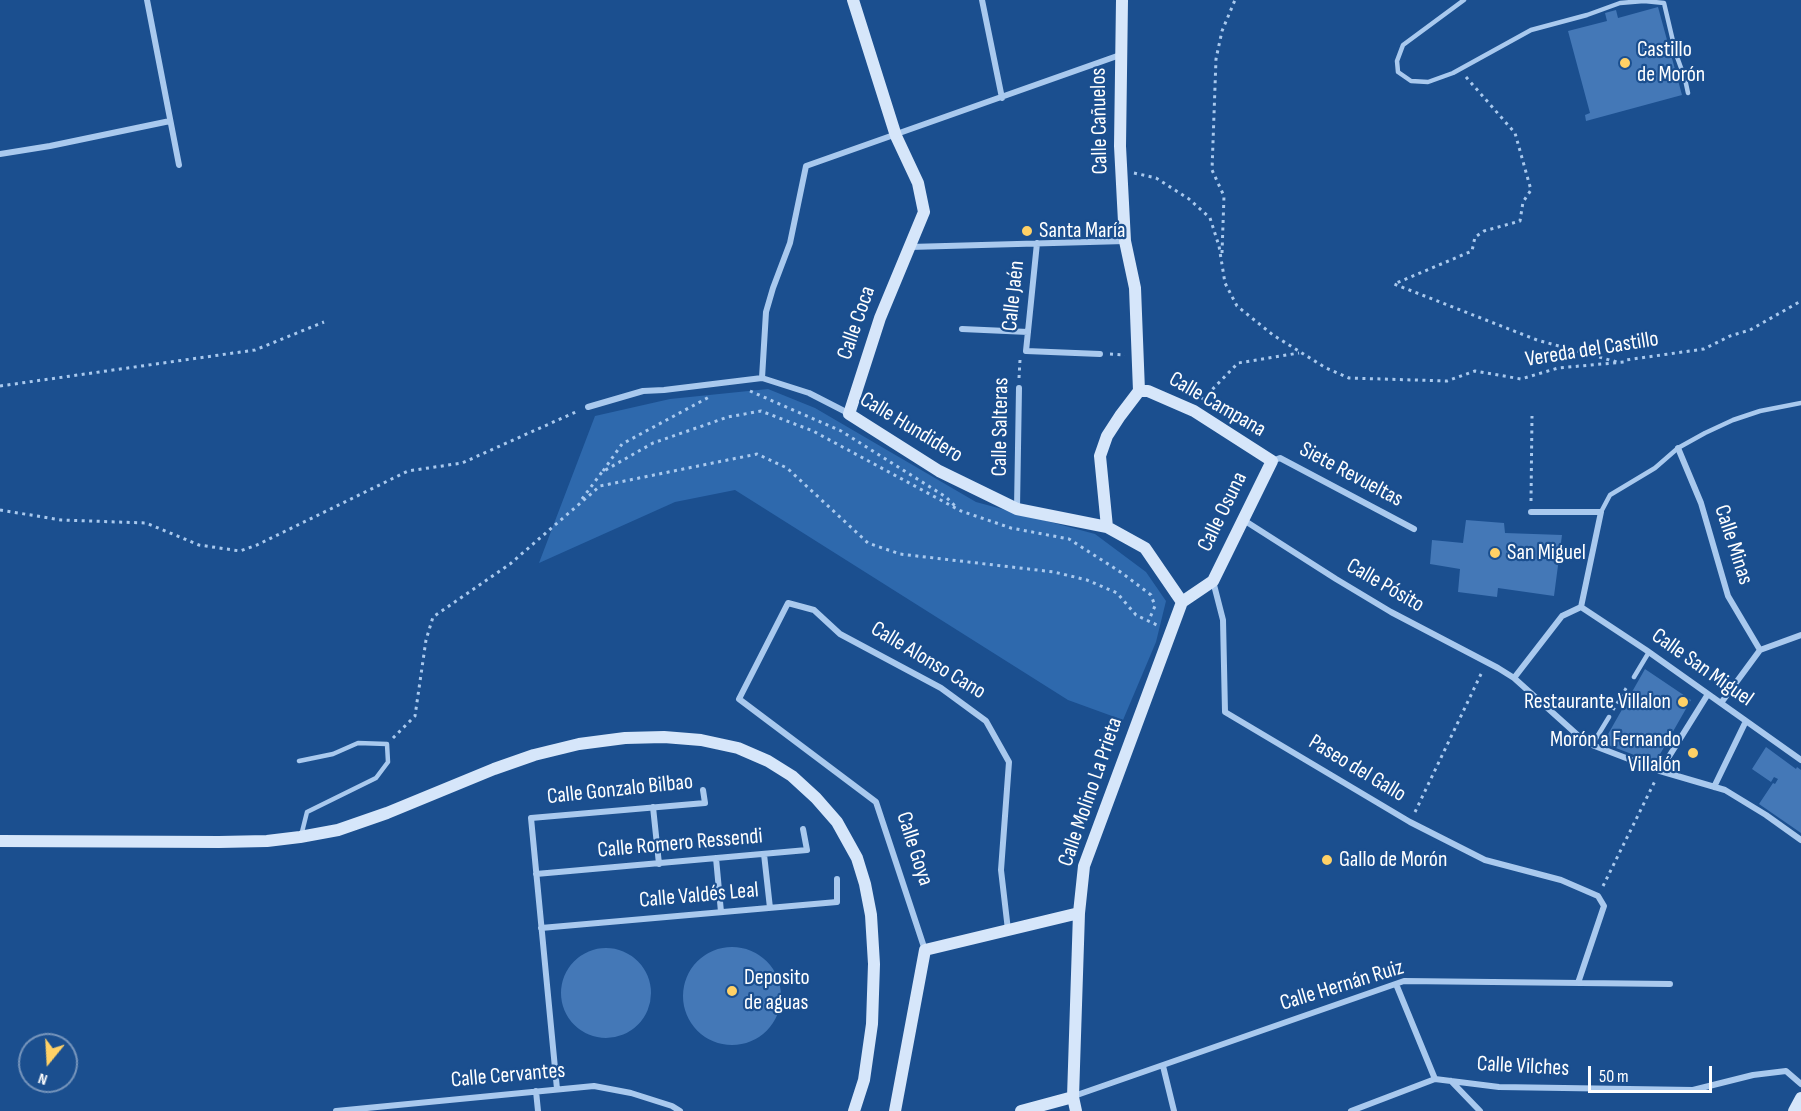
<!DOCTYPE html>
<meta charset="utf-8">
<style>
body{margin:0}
#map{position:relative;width:1801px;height:1111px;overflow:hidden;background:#1b4f8f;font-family:"Sofia Sans Condensed",sans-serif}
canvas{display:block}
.north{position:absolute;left:18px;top:1033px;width:60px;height:60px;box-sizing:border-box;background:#1b4f8f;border:2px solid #7695bc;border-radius:50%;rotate:198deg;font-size:16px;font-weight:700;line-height:24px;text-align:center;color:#fff}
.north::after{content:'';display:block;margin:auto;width:21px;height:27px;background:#ffd166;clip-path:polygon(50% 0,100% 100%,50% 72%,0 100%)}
.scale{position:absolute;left:1588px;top:1066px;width:124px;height:27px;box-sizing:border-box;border:3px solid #fff;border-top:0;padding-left:8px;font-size:18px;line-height:21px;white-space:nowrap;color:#fff;-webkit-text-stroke:4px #1b4f8f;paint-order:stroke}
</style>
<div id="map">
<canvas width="1801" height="1111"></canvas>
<div class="north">N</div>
<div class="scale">50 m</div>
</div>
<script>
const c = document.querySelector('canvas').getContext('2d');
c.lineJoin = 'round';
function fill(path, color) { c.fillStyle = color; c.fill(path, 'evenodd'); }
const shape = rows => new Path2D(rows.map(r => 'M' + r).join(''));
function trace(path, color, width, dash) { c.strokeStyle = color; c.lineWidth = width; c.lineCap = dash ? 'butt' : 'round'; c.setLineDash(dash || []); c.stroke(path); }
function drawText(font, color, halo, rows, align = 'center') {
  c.font = font + ' "Sofia Sans Condensed",sans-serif'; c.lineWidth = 4.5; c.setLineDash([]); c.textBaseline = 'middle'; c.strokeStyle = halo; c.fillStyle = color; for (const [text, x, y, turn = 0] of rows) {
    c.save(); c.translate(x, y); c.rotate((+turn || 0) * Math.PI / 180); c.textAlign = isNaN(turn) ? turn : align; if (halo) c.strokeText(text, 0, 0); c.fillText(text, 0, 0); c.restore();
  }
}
fill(shape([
 [768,389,815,408,976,502,1095,534,1146,572,1166,601,1156,642,1123,720,1068,700,735,490,675,502,539,563,595,416,670,399]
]), '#2e69ad');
fill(shape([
 [1658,7,1682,95,1586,121,1585,115,1590,113,1568,31,1607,21,1605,13,1616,10,1618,18],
 [1466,520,1504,523,1505,533,1562,535,1554,596,1498,588,1497,597,1458,592,1460,569,1430,564,1432,540,1463,543],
 [1645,669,1691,700,1655,763,1603,743],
 [1766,747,1796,769,1797,767,1801,770,1801,833,1759,804,1773,783,1775,784,1778,779,1774,777,1771,782,1752,769],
 '683 996a49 49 0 1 1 98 0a49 49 0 1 1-98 0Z',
 '561 993a45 45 0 1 1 90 0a45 45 0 1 1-90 0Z'
]), '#4478b7');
trace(shape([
 [1466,77,1515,133,1531,190,1523,202,1520,221,1484,231,1475,237,1472,251,1394,284,1537,340,1617,362],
 [1134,173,1156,178,1189,199,1210,218,1219,246,1225,283,1237,306,1273,335,1326,368,1349,378,1447,381,1475,371,1521,379,1558,368,1624,362,1626,360,1704,349,1730,336,1750,330,1801,301],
 [1222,253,1224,196,1212,170,1216,59,1222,31,1235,0],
 [1110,354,1125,355],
 [1019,378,1020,360],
 [0,386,255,350,324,322],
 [750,391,841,431,946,497,957,508],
 [1202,400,1238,363,1299,353],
 [603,471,622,444,711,396],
 [582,499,602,472,653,443,728,417,761,411,813,431,961,511,1011,528,1069,539,1122,573,1151,595,1155,606,1148,622],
 [1531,501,1532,416],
 [0,510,61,520,146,523,199,545,240,551,257,545,408,471,462,463,578,411],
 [1613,710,1628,685],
 [393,738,415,716,426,640,433,617,510,564,600,486,757,454,787,468,868,543,900,554,1054,572,1087,580,1117,593,1136,615,1159,626],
 [1415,812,1482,672],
 [1603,886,1656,779]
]), '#a9c9ee', 3, [3, 4.5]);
trace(shape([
 [1464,0,1403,45,1397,61,1398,72,1411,81,1428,82,1453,73,1531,30,1587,15,1620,3,1644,1,1664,3,1676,54,1685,79,1688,93],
 [1601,512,1610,495,1655,468,1678,448,1705,433,1733,420,1760,411,1801,403],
 [1634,677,1649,652],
 [1592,745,1609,717],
 [299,761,333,754,358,743,387,744,388,762,376,778,307,812,301,836]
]), '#a9c9ee', 4.5);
trace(shape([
 [147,0,179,165],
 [982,0,1002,98],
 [0,154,50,146,170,121],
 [1037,243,1026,351,1100,354],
 [910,247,1125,241],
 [962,329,1028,332],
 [762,378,766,312,773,288,790,243,806,166,1120,55],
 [588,407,643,391,664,390,762,378,809,393,848,413],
 [1678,448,1701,503,1728,596,1760,650],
 [1272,461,1280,458,1414,529],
 [1017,508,1019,388],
 [1531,512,1601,512,1581,607],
 [1242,519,1336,579,1391,612,1498,668,1514,678,1582,739,1592,745,1660,771,1725,790,1766,815,1801,840],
 [1213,581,1223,620,1225,712,1410,822,1485,860,1561,880,1598,896,1604,906,1578,983],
 [1581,607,1646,650,1801,760],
 [1514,678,1562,616,1581,607],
 [1721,703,1760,650,1801,635],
 [1660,771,1708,694],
 [1714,787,1746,721],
 [653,807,659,864],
 [764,854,770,908],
 [716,858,721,912],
 [536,874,807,850,803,829],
 [541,928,837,902,837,879],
 [925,950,876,802,739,699,788,603,814,610,840,634,941,688,986,721,1009,762,1001,870,1008,930],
 [1396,984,1435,1079],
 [1163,1066,1174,1111],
 [1451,1081,1480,1111],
 [557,1089,531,818,705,803,703,790],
 [536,1091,538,1111],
 [1074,1096,1404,981,1670,984],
 [336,1111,594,1086,631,1093,672,1106,680,1111],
 [1351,1111,1435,1079,1499,1087,1693,1090,1753,1075,1786,1071,1801,1084]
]), '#a9c9ee', 6);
trace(shape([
 [853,0,896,136,918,183,924,212,880,318,849,414,939,471,1017,509,1107,527,1145,548,1182,602],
 [1139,391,1148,391,1194,411,1272,461,1213,581,1182,602],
 [1107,527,1100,456,1107,436,1120,416,1139,391,1135,288,1125,241,1120,146,1122,0],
 [0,841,219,842,267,841,300,837,338,830,387,813,494,769,534,755,579,744,625,738,664,737,701,740,738,748,768,761,792,776,816,798,837,822,857,858,865,884,871,915,874,964,872,1024,864,1080,854,1111],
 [895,1111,925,950,1079,913],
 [1021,1111,1073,1097],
 [1076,1111,1073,1097,1079,913,1084,866,1182,602],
 [1794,1111,1801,1098]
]), '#d6e6fa', 12);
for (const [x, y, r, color] of [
 [1625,63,6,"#ffd166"],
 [1027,231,6,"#ffd166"],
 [1495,553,6,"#ffd166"],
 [1683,702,6,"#ffd166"],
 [1693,753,6,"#ffd166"],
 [1327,860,6,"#ffd166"],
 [732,991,6,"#ffd166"]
]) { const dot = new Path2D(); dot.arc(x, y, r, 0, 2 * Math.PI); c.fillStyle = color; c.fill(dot); trace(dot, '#1b4f8f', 2); }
drawText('22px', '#fff', '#1b4f8f', [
 ["Castillo",1637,50],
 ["de Morón",1637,75],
 ["Santa María",1039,231],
 ["San Miguel",1507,553],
 ["Restaurante Villalon",1671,702,"right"],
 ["Morón a Fernando",1681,740,"right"],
 ["Villalón",1681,765,"right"],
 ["Gallo de Morón",1339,860],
 ["Deposito",744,978],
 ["de aguas",744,1003]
], 'left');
drawText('22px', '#fff', '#1b4f8f', [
 ["Calle Cañuelos",1100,121,-91],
 ["Calle Jaén",1014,296,-84],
 ["Calle Coca",857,323,-71],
 ["Vereda del Castillo",1592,350,-9],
 ["Calle Campana",1217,405,30],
 ["Calle Salteras",1001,427,-89],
 ["Calle Hundidero",911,428,31],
 ["Siete Revueltas",1351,475,28],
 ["Calle Osuna",1223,512,-64],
 ["Calle Minas",1733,545,72],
 ["Calle Pósito",1385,586,30],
 ["Calle Alonso Cano",928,661,31],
 ["Calle San Miguel",1702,668,35],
 ["Paseo del Gallo",1357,769,31],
 ["Calle Gonzalo Bilbao",620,790,-6],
 ["Calle Molino La Prieta",1091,792,-71],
 ["Calle Romero Ressendi",680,844,-5],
 ["Calle Goya",914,849,72],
 ["Calle Valdés Leal",699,896,-5],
 ["Calle Hernán Ruiz",1342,986,-17],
 ["Calle Vilches",1523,1067,3],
 ["Calle Cervantes",508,1076,-5]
]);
</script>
